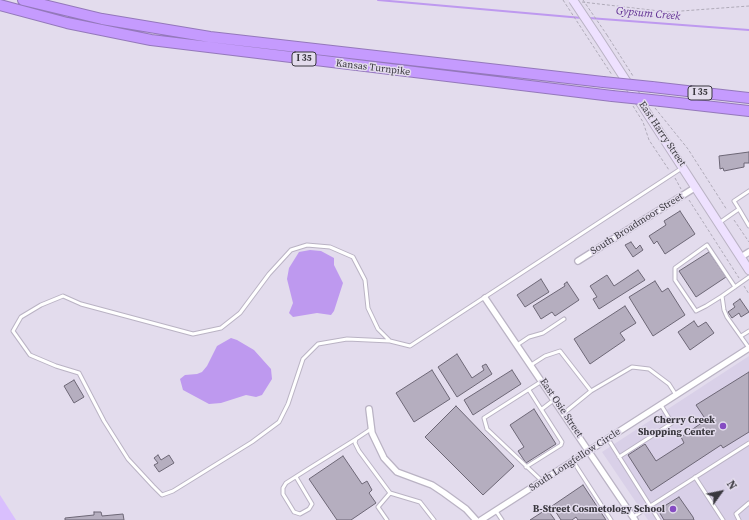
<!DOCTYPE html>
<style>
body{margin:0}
#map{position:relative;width:749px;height:520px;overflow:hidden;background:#e3dced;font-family:"Source Serif 4",serif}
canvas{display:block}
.north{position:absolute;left:701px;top:472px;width:40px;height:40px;-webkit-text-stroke:3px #e3dced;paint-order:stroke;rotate:57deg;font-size:11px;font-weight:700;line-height:16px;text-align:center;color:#39373e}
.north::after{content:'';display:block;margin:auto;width:14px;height:18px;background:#39373e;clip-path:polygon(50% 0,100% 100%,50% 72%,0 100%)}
</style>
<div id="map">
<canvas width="749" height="520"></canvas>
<div class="north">N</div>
</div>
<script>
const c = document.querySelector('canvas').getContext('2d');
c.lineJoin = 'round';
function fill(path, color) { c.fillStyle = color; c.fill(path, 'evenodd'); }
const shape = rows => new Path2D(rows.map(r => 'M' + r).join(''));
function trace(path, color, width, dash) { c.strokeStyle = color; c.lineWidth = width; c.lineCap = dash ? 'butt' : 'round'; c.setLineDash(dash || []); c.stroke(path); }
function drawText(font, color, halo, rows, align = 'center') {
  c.font = font + ' "Source Serif 4",serif'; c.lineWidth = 3; c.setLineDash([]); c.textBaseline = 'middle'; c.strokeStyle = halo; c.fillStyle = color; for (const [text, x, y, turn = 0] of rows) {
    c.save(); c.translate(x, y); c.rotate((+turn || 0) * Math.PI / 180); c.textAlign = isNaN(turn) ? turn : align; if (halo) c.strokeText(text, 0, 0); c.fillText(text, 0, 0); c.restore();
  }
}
fill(shape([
 [749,356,749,520,648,520,602,452]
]), '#d9d0e8');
fill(shape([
 [0,495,16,520,0,520]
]), '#d9bffe');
fill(shape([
 [310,250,321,251,334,258,334,265,343,283,334,311,331,315,317,313,293,317,289,313,293,303,287,279,289,268,299,252],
 [231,338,237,340,254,350,271,369,272,379,262,395,256,397,246,395,221,403,209,404,183,390,180,379,185,375,197,374,202,372,207,366,217,346]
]), '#be99ef');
trace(shape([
 [378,0,582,18],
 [589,18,749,30]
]), '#be99ef', 2);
const building = shape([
 [749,152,749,163,744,163,744,167,724,171,723,168,720,169,719,156,749,152],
 [680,211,695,234,665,254,657,241,654,244,649,236,666,225,664,221,680,211],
 [631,242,636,249,640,245,643,250,633,257,625,245,631,242],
 [709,252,726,277,696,297,679,271,709,252],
 [638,270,645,280,599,309,593,299,597,297,590,286,607,275,614,286,638,270],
 [541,279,549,292,525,307,517,295,541,279],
 [655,281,662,292,668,288,685,315,653,336,629,297,655,281],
 [567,282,579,300,555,316,552,312,541,319,533,306,565,286,564,284,567,282],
 [740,299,749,312,741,317,739,313,732,318,728,312,735,307,733,304,740,299],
 [625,306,636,323,620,333,625,340,590,364,574,339,625,306],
 [694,321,698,327,706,322,714,333,690,350,678,332,694,321],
 [457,354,472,378,484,370,482,366,486,364,492,374,457,397,438,367,457,354],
 [432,370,450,399,414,422,396,393,432,370],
 [512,370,521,384,473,415,464,400,512,370],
 [749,372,749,432,723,448,721,445,651,491,628,455,645,444,656,461,684,443,681,437,706,420,696,405,749,372],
 [74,380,84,397,74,403,64,386,74,380],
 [456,406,514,466,483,495,425,437,456,406],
 [534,409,556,444,526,463,518,451,524,447,510,425,534,409],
 [158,455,161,460,169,455,174,463,159,472,154,465,158,463,154,458,158,455],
 [343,456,362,484,367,481,372,490,369,493,376,503,351,520,337,520,309,479,343,456],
 [583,485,606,520,578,520,576,517,572,520,561,520,552,506,583,485],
 [679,497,693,517,694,520,664,520,658,510,679,497],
 [547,509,555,520,530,520,547,509],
 [94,512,101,512,102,516,123,514,124,520,65,520,65,518,94,515,94,512]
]);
fill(building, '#b5aebf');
trace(building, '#6d6776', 1);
const lane = shape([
 [739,209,734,201,749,191],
 [719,223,739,209,749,226],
 [735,287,707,245,675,268,675,280,696,311,706,306,722,296,749,277],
 [722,296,724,310,727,317,749,348],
 [741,336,749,331],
 [390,341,347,339,318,344,303,359,288,404,279,422,252,442,173,491,162,495,153,486,128,459,104,421,79,373,56,366,30,355,13,331,21,317,41,305,63,296,81,304,193,334,221,328,240,313,269,274,291,250,307,245,330,247,353,257,365,280,368,308,378,329,390,341,410,346,682,168],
 [517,345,529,337,543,333,564,319],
 [531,365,545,356,560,351,591,391],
 [542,409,555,399],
 [564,413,591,391,632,367,649,369,669,384,676,395],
 [371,429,356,439,355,443,359,451,390,493,420,502,434,520],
 [608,439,659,520],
 [619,457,672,423,661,405],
 [573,461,611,520],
 [526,467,561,445,562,442,529,390],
 [296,477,312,504,309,509,300,514,294,512,283,494,283,488,286,483,308,469,356,439],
 [695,477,723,520],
 [542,481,487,429,484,418,542,381],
 [496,511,502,520],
 [633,517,749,443],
 [387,520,378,507,390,493],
 [739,520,736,514,749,503]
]);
const street = shape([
 [741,257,749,252],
 [578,261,696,187],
 [485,298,635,520],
 [369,409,372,433,384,458,397,472,432,485,444,493,466,509,476,520],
 [481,520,749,348]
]);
const secondary = shape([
 [597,36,749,270]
]);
const highway = shape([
 [23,0,102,19,210,37,603,82],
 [0,5,67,23,151,40,612,96],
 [652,87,749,98],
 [661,101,749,111]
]);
trace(lane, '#bab3c4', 5);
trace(street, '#bab3c4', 8);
trace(secondary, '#bab3c4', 10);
trace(highway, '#9478bb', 12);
trace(shape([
 [563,0,612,75],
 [582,2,668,12,749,6],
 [607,35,633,76],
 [633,106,643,122,649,140,669,170],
 [655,108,688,149,727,210],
 [675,178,681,189],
 [689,200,739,278],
 [734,220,749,242],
 [744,286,749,294]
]), '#afaab8', 1, [3, 2]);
trace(lane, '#fff', 3);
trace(street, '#fff', 5.5);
trace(secondary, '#eee1ff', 8);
trace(highway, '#c59bfe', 10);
const secondaryBridge = shape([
 [573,0,597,36]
]);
const highwayBridge = shape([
 [603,82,652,87],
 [612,96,661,101]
]);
trace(secondaryBridge, '#bab3c4', 10, []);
trace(highwayBridge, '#9478bb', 12, []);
trace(shape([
 [583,0,607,35]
]), '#afaab8', 1, [3, 2]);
trace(secondaryBridge, '#eee1ff', 8);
trace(highwayBridge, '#c59bfe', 10);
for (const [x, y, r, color] of [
 [723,426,4,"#854bc2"],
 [673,509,4,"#854bc2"]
]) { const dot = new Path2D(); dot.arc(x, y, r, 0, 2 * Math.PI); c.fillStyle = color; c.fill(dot); trace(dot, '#e3dced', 1.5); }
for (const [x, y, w] of [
 [304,59,24],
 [700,93,24]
]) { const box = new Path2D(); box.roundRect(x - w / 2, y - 7, w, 14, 3); c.fillStyle = '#e3dced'; c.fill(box); trace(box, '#39373e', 1); }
drawText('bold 9px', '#39373e', null, [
 ["I 35",304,59],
 ["I 35",700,93]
]);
drawText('10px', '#39373e', '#e3dced', [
 ["Kansas Turnpike",373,68,7],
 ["East Harry Street",662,134,56],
 ["South Broadmoor Street",637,224,-32],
 ["East Osie Street",561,408,56],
 ["South Longfellow Circle",575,460,-33]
]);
drawText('bold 10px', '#39373e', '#e3dced', [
 ["Cherry Creek",715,420],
 ["Shopping Center",715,432],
 ["B-Street Cosmetology School",665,509]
], 'right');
drawText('italic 11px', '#613093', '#e3dced', [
 ["Gypsum Creek",648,14,5]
]);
</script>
